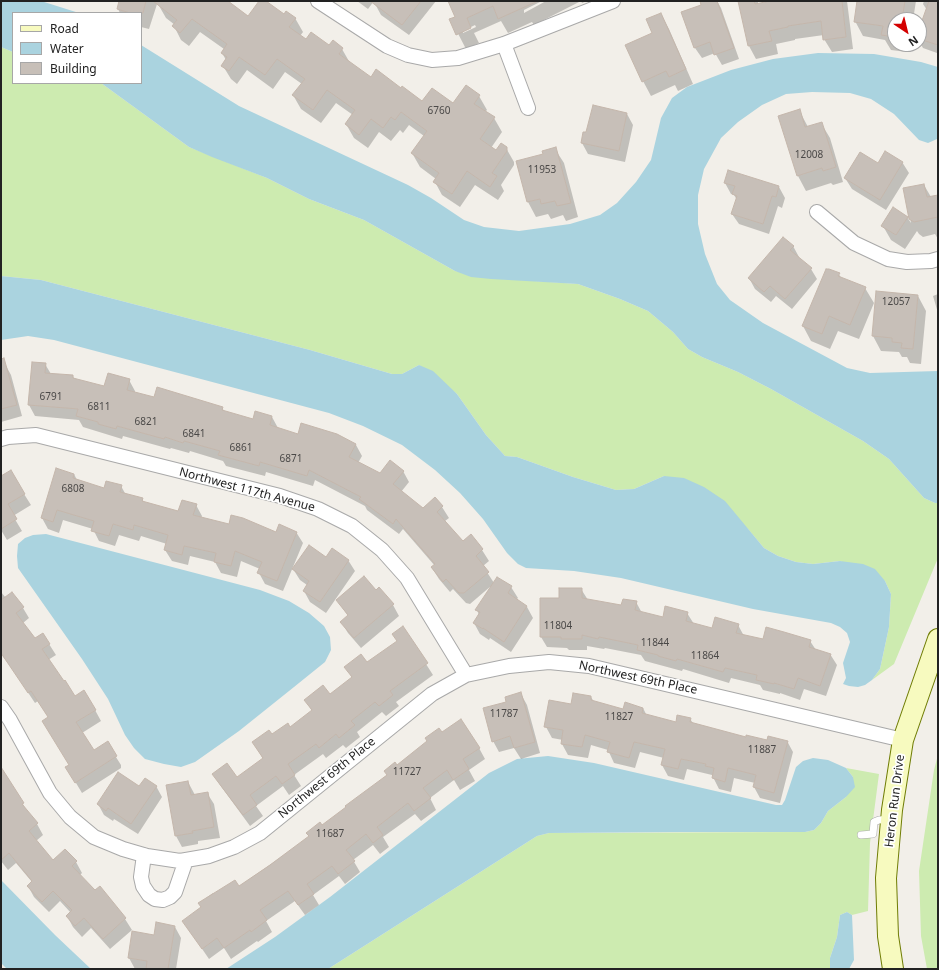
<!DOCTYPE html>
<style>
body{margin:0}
#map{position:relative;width:939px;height:970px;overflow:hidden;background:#f2efe9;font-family:"Noto Sans",sans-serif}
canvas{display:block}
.frame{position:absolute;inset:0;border:2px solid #222;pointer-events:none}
.legend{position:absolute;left:12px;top:12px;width:130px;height:72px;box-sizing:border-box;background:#fff;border:1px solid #a7a7a7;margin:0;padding:5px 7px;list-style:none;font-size:12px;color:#222}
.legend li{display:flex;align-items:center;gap:8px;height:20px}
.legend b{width:20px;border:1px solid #a7a7a7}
.north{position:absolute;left:887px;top:12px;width:40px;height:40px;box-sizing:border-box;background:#fff;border:1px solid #a7a7a7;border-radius:50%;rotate:145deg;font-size:11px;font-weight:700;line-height:16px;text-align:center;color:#222}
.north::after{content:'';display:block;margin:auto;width:14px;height:18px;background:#d40000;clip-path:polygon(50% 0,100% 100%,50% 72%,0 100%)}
</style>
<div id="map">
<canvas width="939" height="970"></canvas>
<div class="frame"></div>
<ul class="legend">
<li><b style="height:5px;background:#f7fabf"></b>Road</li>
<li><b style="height:11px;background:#aad3df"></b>Water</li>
<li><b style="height:11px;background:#c7bfb8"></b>Building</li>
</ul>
<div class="north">N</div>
</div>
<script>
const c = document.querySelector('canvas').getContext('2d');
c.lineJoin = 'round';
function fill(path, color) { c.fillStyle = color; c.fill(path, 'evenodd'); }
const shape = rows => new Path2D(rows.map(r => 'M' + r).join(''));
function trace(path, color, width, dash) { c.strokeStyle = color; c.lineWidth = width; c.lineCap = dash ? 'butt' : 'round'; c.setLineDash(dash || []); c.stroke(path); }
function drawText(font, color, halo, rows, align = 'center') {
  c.font = font + ' "Noto Sans",sans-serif'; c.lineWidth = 3.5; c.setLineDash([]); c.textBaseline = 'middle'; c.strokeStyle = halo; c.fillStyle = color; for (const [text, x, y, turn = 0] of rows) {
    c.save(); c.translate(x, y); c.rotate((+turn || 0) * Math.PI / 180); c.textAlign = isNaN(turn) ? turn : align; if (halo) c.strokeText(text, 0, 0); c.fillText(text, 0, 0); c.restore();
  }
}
fill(shape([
 [1,47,13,52,13,83,101,83,189,147,267,178,309,199,364,220,455,271,535,281,578,284,620,299,648,311,673,332,688,349,702,357,738,372,771,389,863,441,889,459,924,498,935,503,938,503,938,558,894,664,872,680,880,669,889,627,891,594,885,581,840,561,813,564,796,562,778,556,764,548,748,529,664,476,634,489,616,490,573,477,517,457,505,456,486,435,457,394,419,365,402,374,392,374,310,350,41,280,1,276],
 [938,755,938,969,927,969,921,936,919,871,934,770],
 [846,768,879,774,870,843,868,911,852,915,847,912,840,915,837,937,830,958,830,969,328,969,537,836,549,833,805,832,814,830,821,823,828,811,846,797,853,777]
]), '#cdebb0');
fill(shape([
 [1,1,41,1,79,13,13,13,13,52,1,47],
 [141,45,239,106,408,185,431,198,464,220,484,227,519,231,570,224,600,215,617,203,636,182,651,160,661,118,672,98,687,87,731,70,773,59,818,53,874,54,921,62,938,67,938,138,937,139,928,143,919,140,894,114,871,99,850,93,812,92,786,94,762,105,738,122,721,138,704,169,698,195,698,224,705,254,717,284,730,300,763,323,847,368,870,373,938,371,938,503,935,503,924,498,889,459,863,441,771,389,738,372,702,357,688,349,673,332,648,311,620,299,578,284,491,279,471,277,455,271,364,220,309,199,267,178,212,157,189,147,101,83,141,83],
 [1,276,41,280,310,350,392,374,402,374,419,365,433,371,457,394,486,435,505,456,517,457,573,477,616,490,634,489,664,476,684,478,704,487,725,501,764,548,778,556,796,562,813,564,840,561,863,564,875,569,885,581,891,594,889,627,880,669,872,680,865,685,858,687,849,686,843,684,846,678,843,663,850,642,847,633,840,627,831,623,753,609,621,578,574,571,526,568,518,564,507,553,483,519,460,493,435,470,402,445,363,426,329,413,54,340,28,336,1,340],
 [46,534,260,590,289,601,309,613,324,626,330,637,331,650,325,662,294,687,239,731,195,762,181,767,164,764,145,759,134,748,125,735,108,699,82,659,18,568,17,556,18,544,25,538,33,535],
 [548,756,594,763,776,805,782,805,785,800,796,767,803,761,813,758,828,760,846,768,853,777,855,787,846,797,828,811,821,823,814,830,805,832,680,832,549,833,537,836,328,969,226,969,275,937,330,897,489,773,517,759],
 [1,880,55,935,91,969,7,969,1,963],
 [847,912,852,915,854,960,849,969,830,969,830,958,837,937,840,915]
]), '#aad3df');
fill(shape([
 [120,1,158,1,149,29,141,27,141,13,120,13,118,9],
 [161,1,226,1,249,17,260,1,264,1,284,15,295,18,303,32,300,36,306,41,342,49,350,63,371,78,401,89,422,102,454,104,479,96,487,110,485,112,494,118,502,132,491,148,497,151,506,148,514,162,514,165,501,185,504,191,498,200,475,185,460,207,442,195,435,182,436,179,420,167,412,153,424,136,409,125,403,133,400,130,391,141,379,132,368,148,354,138,346,124,353,115,336,103,321,123,301,109,293,95,302,84,285,72,273,89,247,70,237,84,231,79,223,66,226,60,222,53,224,49,200,32,189,46,181,40,174,26,175,25,166,18,158,4],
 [357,1,374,1,368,9],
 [376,1,436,1,409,35,381,15,374,2],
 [449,1,542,1,524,10,524,13,546,1,587,1,582,3,581,1,534,25,532,22,508,33,501,21,474,33,479,43,466,49,451,20,456,17],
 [475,25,476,27,463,33,463,31],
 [703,1,717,1,721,8,739,59,722,65,715,53,702,58,695,48,683,12,702,5],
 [739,1,758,1,758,5,774,1,847,1,853,49,832,52,824,39,824,35,795,39,795,40,776,44,778,54,756,59,749,46],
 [858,1,916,1,913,20,895,20,895,44,909,44,907,52,891,50,885,40,863,36,855,21],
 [924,1,938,1,938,56,937,53,923,48,919,41,919,32,927,10,923,4],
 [661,14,669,29,693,84,678,91,675,85,651,96,643,81,654,33],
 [799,110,808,127,821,123,830,138,843,182,833,185,831,183,806,191,798,176,779,116],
 [627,114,633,125,625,162,588,154,582,143,587,133],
 [555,149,564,163,578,217,566,221,563,215,551,219,548,214,536,217,528,202,517,162,544,155],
 [902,162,909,173,886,210,852,189,845,178,878,165],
 [725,183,779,187,785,198,782,208,778,206,769,234,739,224,732,214,737,200,734,195,731,194],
 [924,185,931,197,938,196,938,239,935,234,923,237,919,234,917,231,905,249,891,240,883,226,907,217,911,223,905,189],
 [793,246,799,257,799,258,811,269,817,279,792,309,776,296,771,302,755,289,749,278],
 [839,274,841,278,865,288,874,303,859,339,838,331,830,349,811,341,803,326],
 [938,294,938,313,933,296],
 [918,296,926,311,921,364,910,363,907,357,902,357,899,352,881,351,873,336],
 [5,364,11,375,22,416,1,422,1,365],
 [45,364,51,374,73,376,74,379,105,387,129,380,135,391,135,393,154,398,222,408,225,412,254,420,256,413,272,417,278,428,298,436,356,445,362,456,358,463,380,474,403,471,409,482,401,492,423,509,435,499,442,507,449,518,445,521,463,542,471,536,482,550,489,561,483,566,494,583,511,587,518,598,516,600,527,607,533,618,511,652,490,638,489,640,480,634,474,623,479,615,477,610,491,586,470,604,466,603,453,589,450,592,439,579,432,568,435,566,403,529,399,534,367,510,365,506,315,480,313,486,266,472,265,476,226,466,223,461,190,451,189,453,171,448,170,449,123,436,122,439,83,427,79,420,35,416,29,405],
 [74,474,77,480,105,489,121,486,126,495,142,499,144,502,179,512,196,505,202,516,201,519,206,520,276,533,296,532,303,543,283,591,265,584,259,573,260,569,241,561,237,577,221,573,215,562,190,556,188,565,172,561,165,550,167,544,141,536,139,541,119,535,115,546,99,541,93,529,63,520,59,533,48,529,42,518],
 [1,477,24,494,31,505,13,516,22,531,7,540,1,530],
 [348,560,355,571,326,613,310,602,304,591,307,585,300,580,293,569],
 [581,589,588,600,622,607,636,602,642,613,663,618,687,613,694,624,712,630,738,625,744,636,763,640,810,641,816,650,830,654,837,665,826,696,804,689,800,700,780,693,780,694,763,690,760,685,731,678,729,683,683,669,682,671,645,661,641,655,605,648,604,649,587,646,587,650,569,650,567,648,547,647,541,637,560,599],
 [375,591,393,605,399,616,361,648,348,633,341,622,348,616,337,600],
 [1,592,6,598,23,608,29,618,23,623,35,640,49,644,56,655,48,660,74,697,95,710,101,721,82,733,93,751,114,754,121,765,121,768,82,793,73,778,70,765,49,718,38,701,35,703,13,670,1,654],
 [403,628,433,675,396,702,399,706,386,716,382,712,357,732,360,737,346,748,343,745,326,758,323,754,294,775,301,786,289,795,283,786,256,806,263,816,250,826,220,785,214,774,237,779,263,759,253,742,290,728,312,711,305,700,330,696,352,678,346,667,367,663,398,642],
 [521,694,527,705,540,753,521,759,514,748,499,752,493,741,508,702],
 [591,697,594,702,624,711,643,708,647,716,676,723,690,719,693,723,747,738,768,741,787,741,793,752,780,803,760,798,754,787,755,783,734,778,731,792,719,789,712,775,687,769,684,780,668,776,662,765,664,758,640,752,635,768,614,763,608,750,591,745,588,758,568,755,562,744,563,740,552,738,546,727,572,705],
 [441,733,479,748,485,759,469,770,475,781,460,790,454,780,430,798,436,810,421,821,415,814,383,837,389,847,380,854,373,845,353,860,360,872,345,884,339,876,313,895,319,905,305,915,295,901,266,921,272,932,258,942,257,941,231,959,224,948,209,959,183,921,202,908,199,903,213,893,214,895,238,887,310,837,387,775,396,766],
 [2,770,29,814,37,824,43,835,36,841,53,862,65,850,76,862,82,873,79,876,95,892,100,888,125,919,132,930,110,949,91,928,82,937,73,927,67,916,71,913,60,901,49,912,34,897,28,886,32,882,16,863,8,870,1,861,1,771],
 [188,782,195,795,207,793,214,804,220,838,198,841,198,844,182,847,176,836],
 [156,786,162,797,138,834,114,819,113,821,104,815,98,804],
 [175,927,181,938,176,969,135,969,129,958,155,936]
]), '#0003');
const building = shape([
 [119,1,146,1,143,13,130,13,117,9,119,1],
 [153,1,228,1,248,16,259,1,266,1,284,14,286,11,296,18,289,27,306,39,311,32,329,45,333,40,343,48,339,54,371,77,376,69,401,88,402,86,422,101,432,88,453,103,466,85,480,95,474,104,495,117,480,139,496,150,501,143,507,147,507,151,492,173,497,176,490,187,467,171,452,194,433,182,439,173,411,153,427,131,401,112,395,120,391,117,383,128,371,119,359,135,345,124,355,110,327,90,313,110,292,95,305,79,277,59,265,75,239,57,229,71,221,66,227,57,221,53,227,44,192,19,180,33,172,26,177,20,153,1],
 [370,1,421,1,402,25,370,1],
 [448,1,538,1,498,19,493,6,467,18,471,28,456,35,449,19,455,17,448,1],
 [700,1,717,1,734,48,714,55,710,42,694,48,681,12,701,5,700,1],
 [738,1,754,1,755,4,770,1,842,1,846,37,823,40,821,21,788,26,788,27,769,31,772,41,748,46,738,1],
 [857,1,905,1,902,20,895,20,895,37,881,35,883,26,854,22,857,1],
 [929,1,938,1,938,45,919,39,919,29,929,1],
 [661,13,686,69,669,77,666,71,642,82,625,45,652,33,646,19,661,13],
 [593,105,627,113,619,151,581,143,583,132,586,132,593,105],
 [800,109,805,127,822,122,836,167,823,171,822,168,797,176,778,116,800,109],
 [556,147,571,203,557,206,555,201,541,204,540,199,527,202,516,161,543,154,542,151,556,147],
 [885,151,903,162,880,200,844,178,860,152,878,163,885,151],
 [728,170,779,186,776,197,772,196,763,224,731,214,737,196,732,194,735,186,724,183,728,170],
 [924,184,927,197,938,195,938,217,914,222,909,219,903,188,924,184],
 [893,207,908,217,896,235,881,226,893,207],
 [783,237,794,246,790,250,812,268,785,299,770,286,764,292,748,278,783,237],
 [826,269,829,269,840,273,838,276,866,287,850,325,829,316,822,334,802,326,826,269],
 [876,291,918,295,913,349,901,348,902,343,892,342,892,338,872,336,876,291],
 [4,358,17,405,1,409,1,359,4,358],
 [32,362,46,363,45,373,73,375,73,378,104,386,108,373,130,379,127,390,154,397,157,387,223,407,222,410,253,419,255,411,272,416,270,425,298,434,301,423,337,434,356,444,349,457,380,473,390,460,404,471,393,484,423,508,435,497,443,506,437,512,463,541,471,534,483,549,476,556,489,572,464,593,459,593,446,579,443,582,431,567,435,564,396,519,393,524,359,499,361,497,309,470,307,476,260,462,259,466,218,455,220,451,184,441,183,443,165,437,164,439,117,426,116,429,98,424,98,422,76,416,78,409,28,405,32,362],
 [56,468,74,474,73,478,104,488,106,481,122,485,120,492,143,498,142,501,178,511,182,500,197,504,193,515,229,524,231,515,243,518,276,532,279,524,297,532,277,581,257,573,262,562,235,551,231,566,214,562,216,553,184,546,182,555,164,550,168,535,134,525,133,530,113,524,109,536,91,531,94,521,57,510,53,522,41,518,56,468],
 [11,470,25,494,8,504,17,519,1,529,1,476,11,470],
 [309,545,326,557,332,548,349,560,320,602,303,591,309,581,292,569,309,545],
 [364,576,376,590,379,587,394,604,354,638,340,622,348,615,336,600,364,576],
 [497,577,512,586,508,593,527,606,504,642,483,628,483,629,473,623,480,612,475,610,497,577],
 [559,588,582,588,582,598,621,605,623,599,637,601,635,610,663,617,665,606,688,612,686,621,712,628,715,617,739,624,736,633,763,639,766,627,784,632,811,640,809,647,831,654,820,686,798,678,794,689,774,683,774,684,756,680,757,675,725,668,723,672,677,659,676,661,658,656,658,655,637,650,638,645,599,637,598,639,582,635,582,639,561,639,561,637,540,637,540,598,559,598,559,588],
 [12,592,24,607,16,613,35,638,43,633,50,644,42,649,64,681,65,680,75,696,84,690,96,710,76,722,94,750,108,741,117,756,75,783,65,767,69,765,42,721,48,717,31,691,28,693,1,653,1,600,12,592],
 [403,626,428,663,390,691,393,695,379,706,375,702,351,721,355,725,339,738,336,734,319,748,316,744,288,764,295,775,282,784,276,776,250,795,257,805,243,815,212,774,227,763,237,777,263,758,252,742,269,730,272,734,288,723,290,727,312,710,304,700,323,685,330,694,352,677,344,667,361,654,367,662,397,641,392,634,403,626],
 [521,692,535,742,514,748,510,736,492,742,483,708,506,702,505,697,521,692],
 [573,693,591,696,591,700,623,709,625,702,643,708,642,713,676,722,677,715,691,718,690,722,746,737,746,735,767,740,768,736,788,741,774,793,753,787,756,775,728,768,725,782,712,778,714,768,705,766,706,764,681,759,678,769,661,765,665,749,634,742,629,758,607,752,610,742,585,735,582,747,561,744,563,730,544,727,549,700,571,704,573,693],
 [461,719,480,748,463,759,469,769,453,780,447,770,423,788,431,798,414,811,408,803,377,827,383,835,373,843,366,834,346,850,355,861,338,874,332,866,307,884,314,894,298,905,288,891,260,910,267,920,251,932,250,930,224,948,217,938,202,949,182,921,201,907,198,903,235,880,239,886,270,865,309,836,306,833,320,822,322,825,346,807,345,806,387,775,384,771,395,762,397,765,427,741,425,738,439,728,442,732,461,719],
 [1,767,24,803,22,804,38,823,29,831,53,860,65,849,77,861,72,866,95,890,100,886,126,918,103,939,84,918,75,926,66,916,72,910,53,891,42,902,27,886,32,881,9,853,1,860,1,767],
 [118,772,139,786,145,778,157,786,131,824,108,808,106,811,97,804,118,772],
 [188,781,191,795,208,792,214,827,192,831,193,833,175,836,166,785,188,781],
 [156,922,175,926,168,969,146,969,147,961,128,958,132,931,154,935,156,922]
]);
fill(building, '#c7bfb8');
trace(building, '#c4b6ab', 1);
const lane = shape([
 [861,835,873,834,874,822,879,820,891,819]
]);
const street = shape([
 [318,1,387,46,408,55,432,60,458,58,504,44,613,1],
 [504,44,528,108],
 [817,212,854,243,888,259,907,262,931,261,938,259],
 [1,439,8,437,36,435,280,496,318,509,352,526,382,550,407,578,466,675],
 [1,707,10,720,50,793,70,817,94,837,123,849,147,856,180,861,209,856,234,847,260,833,432,694,466,675,509,666,549,662,589,666,903,740],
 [144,855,141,877,143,886,149,895,155,899,163,900,170,897,175,892,186,860]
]);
const secondary = shape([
 [893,969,888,936,886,878,892,810,903,740,938,639]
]);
trace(lane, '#a9a9a9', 8);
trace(street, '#a9a9a9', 16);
trace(secondary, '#707d05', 22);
trace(lane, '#fff', 7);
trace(street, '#fff', 14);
trace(secondary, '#f7fabf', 20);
drawText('10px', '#4b4948', null, [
 ["6760",439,111],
 ["12008",809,155],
 ["11953",542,170],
 ["12057",896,302],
 ["6791",51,397],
 ["6811",99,407],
 ["6821",146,422],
 ["6841",194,434],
 ["6861",241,448],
 ["6871",291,459],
 ["6808",73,489],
 ["11804",558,626],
 ["11844",655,643],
 ["11864",705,656],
 ["11787",504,714],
 ["11827",619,717],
 ["11887",762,750],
 ["11727",407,772],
 ["11687",330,834]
]);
drawText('12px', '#222', '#fff', [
 ["Northwest 117th Avenue",247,490,15],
 ["Northwest 69th Place",638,678,12],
 ["Northwest 69th Place",327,778,-39],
 ["Heron Run Drive",895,801,-83]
]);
</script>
